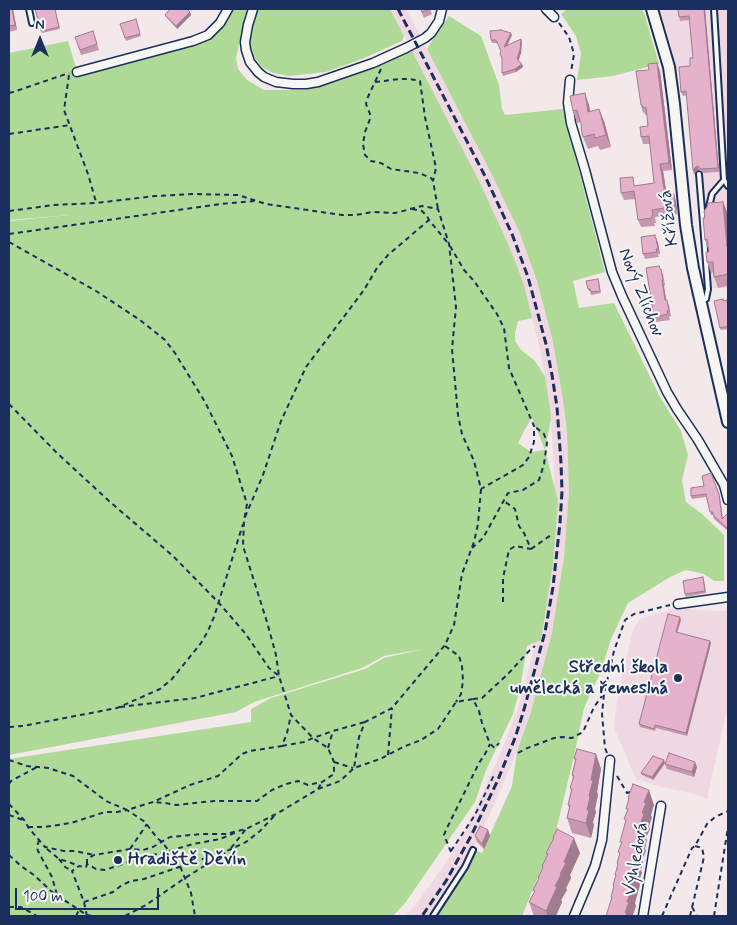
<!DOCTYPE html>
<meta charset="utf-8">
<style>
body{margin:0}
#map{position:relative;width:737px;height:925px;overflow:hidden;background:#f3e8ea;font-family:Mynerve,sans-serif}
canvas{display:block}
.frame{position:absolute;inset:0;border:10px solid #1b2f5e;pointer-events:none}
.north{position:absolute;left:15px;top:15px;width:50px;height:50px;-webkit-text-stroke:4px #f6f6f2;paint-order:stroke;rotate:0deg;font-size:14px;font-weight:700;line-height:20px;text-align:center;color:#1b2f5e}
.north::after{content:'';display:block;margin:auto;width:18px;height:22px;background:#1b2f5e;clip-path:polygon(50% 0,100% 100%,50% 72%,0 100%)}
.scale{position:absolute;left:15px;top:888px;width:144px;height:22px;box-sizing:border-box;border:2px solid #1b2f5e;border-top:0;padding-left:6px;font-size:15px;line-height:18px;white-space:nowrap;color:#1b2f5e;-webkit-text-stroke:4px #f6f6f2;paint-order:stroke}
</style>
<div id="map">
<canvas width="737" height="925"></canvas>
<div class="frame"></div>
<div class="north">N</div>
<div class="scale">100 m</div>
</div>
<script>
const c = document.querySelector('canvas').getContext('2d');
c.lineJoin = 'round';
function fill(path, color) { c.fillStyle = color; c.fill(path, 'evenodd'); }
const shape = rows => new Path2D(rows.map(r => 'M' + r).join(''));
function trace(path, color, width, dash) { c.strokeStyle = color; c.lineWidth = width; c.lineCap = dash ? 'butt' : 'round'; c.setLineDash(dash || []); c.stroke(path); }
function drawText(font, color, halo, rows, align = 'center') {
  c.font = font + ' Mynerve,sans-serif'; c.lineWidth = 4; c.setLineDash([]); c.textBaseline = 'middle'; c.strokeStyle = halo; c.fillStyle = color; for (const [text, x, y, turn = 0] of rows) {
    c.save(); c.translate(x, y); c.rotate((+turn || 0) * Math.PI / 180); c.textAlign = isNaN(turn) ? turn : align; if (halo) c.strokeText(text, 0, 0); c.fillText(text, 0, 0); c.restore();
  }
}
fill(shape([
 [390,9,406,9,491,173,519,231,537,281,553,342,564,406,568,463,569,491,567,524,560,588,552,633,530,715,517,751,500,791,477,842,454,882,431,916,405,916,418,902,440,871,464,835,504,745,517,711,528,672,538,630,554,490,554,463,550,408,545,376,539,345,524,285,505,237,478,179],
 [659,9,728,9,728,288,712,288,706,229,700,227,688,96,683,96,681,71,677,72,671,45],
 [680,607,694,610,728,611,728,713,726,713,707,799,694,794,654,785,636,779,614,728,617,701,633,629,640,619]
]), '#efd8e1');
fill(shape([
 [231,9,247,9,236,58,238,69,247,80,264,90,303,90,336,82,412,51,478,179,505,237,515,261,524,285,532,318,518,321,515,333,515,341,521,350,534,360,545,376,550,408,551,419,545,450,558,501,553,564,541,640,527,646,520,689,513,714,486,770,475,802,405,903,393,916,9,916,9,759,251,722,251,709,271,698,365,669,384,658,423,649,384,656,362,668,254,702,236,712,9,755,9,221,70,215,9,220,9,53,68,41,78,74,194,43],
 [532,418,545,450,531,452,518,443,525,429],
 [257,9,390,9,404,36,402,41,362,59,326,72,289,76,273,73,262,67,251,53,249,45],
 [567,9,642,9,645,16,659,64,613,76,577,80,581,54,576,36,561,14],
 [449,16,481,36,499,85,502,109,505,115,563,109,605,272,573,281,579,308,614,303,660,397,681,431,688,455,682,480,686,502,702,514,724,535,724,581,714,581,704,574,686,570,670,577,628,603,611,639,601,671,584,708,574,756,555,835,522,916,431,916,452,893,476,851,482,853,512,786,517,751,530,715,552,633,564,557,569,491,567,436,564,406,553,342,537,281,519,231,491,173,427,49,437,33]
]), '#aed997');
const lane = shape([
 [29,9,32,23],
 [699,174,703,223],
 [724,180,728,186],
 [709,207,712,194,724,180,714,9],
 [702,301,706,299,708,289,703,223,706,219],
 [433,916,465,867,473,850]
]);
const street = shape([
 [253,9,248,25,245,42,246,50,250,62,258,72,264,77,276,82,293,84,306,84,318,82,373,63,406,48,425,38,431,33,439,21,442,9],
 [546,9,554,17],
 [77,72,193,41,208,35,220,23,228,9],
 [570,80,568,103,571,123,585,170,612,272,622,296,667,392,677,409,698,440,724,485,728,500],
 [678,604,728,597],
 [574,916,595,866,602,840,610,760],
 [643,916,661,806]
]);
const secondary = shape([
 [652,9,669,67,674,104,686,225,693,268,728,422]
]);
trace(lane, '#1b2f5e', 8);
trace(street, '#1b2f5e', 11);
trace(secondary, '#1b2f5e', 14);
trace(shape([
 [559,23,569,37,574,54,571,72],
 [381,69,367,99,366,104,370,114,370,119,365,132,363,144,365,155,371,161,381,163,391,169,419,173,431,178,433,181,438,209],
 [69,75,64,110,88,174,96,202],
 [375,82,400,79,410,79,420,81,425,117,436,168,433,181],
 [9,93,13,92,69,73],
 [9,134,70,125],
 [412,209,422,211,427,216,429,220,447,242],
 [9,211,54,205,96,203,155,196,192,194,238,195,266,204,342,215,356,215,372,212,395,213,422,206,438,209,449,244,456,307,452,349,458,415,462,434,474,461,481,489,478,524,474,542,462,574,454,625,445,645,392,708,365,722,359,737,354,768],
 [9,234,221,204,254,201],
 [9,242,96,291,140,320,165,340,175,353,205,402,232,456,247,504,244,521,243,546,267,622,276,655,279,676,291,715,313,738,328,748,334,762,334,774,322,782,308,785,298,781,286,784,272,790,257,801,214,801,176,805,165,803,153,802],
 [450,246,464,270,474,281,497,314,504,328,509,368,534,426,534,442,529,457,523,465,481,489],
 [9,404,57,453,109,501,173,556,219,603,245,633,269,668,279,676],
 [245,517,263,475,281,421,306,367,364,290,377,268,388,255,429,220],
 [472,548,483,538,508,493,523,490,539,480,544,464,547,443,544,434,534,426],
 [531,549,551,535],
 [503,602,503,578,509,550,515,546,531,549,524,533,519,526,515,509,504,501],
 [445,646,459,656,462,666,463,681,461,694,456,702],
 [473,699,482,698,508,674,529,651,535,646],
 [120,707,195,698,279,676],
 [9,727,23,726,117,708,160,689,172,679,201,643,208,631,214,617,243,524],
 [282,746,304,742,313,738,333,731,365,722],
 [328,748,333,731],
 [518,753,525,749,554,738,562,737,572,738,583,732,594,707,602,696],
 [607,753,605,748,602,714,604,694,614,651,625,620,634,614,670,605],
 [388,755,392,708],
 [9,760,27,766,48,768,73,776,106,801,127,810,153,802,190,785,218,776,242,754,250,751,282,746,287,733,291,715],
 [334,762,353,768],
 [617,776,627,793,630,792],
 [9,784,11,781,37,767],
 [318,789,340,781,354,768,380,759,403,747,421,740,438,729,456,702,473,699,479,711,482,723,490,744,495,748,499,743],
 [9,804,25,821,28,827,45,847,64,851,74,851,94,855],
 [9,815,23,820],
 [28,827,44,827,71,823,105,812,117,812,127,810,145,822,157,838,162,842,169,851,180,866,191,893,195,916],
 [39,840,37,847,38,851,52,877,57,895],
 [231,848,246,829],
 [47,849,59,859,69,862,79,866],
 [130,849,147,824],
 [451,851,475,815,494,775],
 [451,852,444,835,446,830,479,763,485,754,490,744],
 [9,855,21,866,34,875,51,891,79,910,87,915,93,916],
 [59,859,65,867,72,871],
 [87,864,87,859,94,855,130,849,143,850,153,847,170,837,201,834,226,834,246,829,278,813,318,789,322,782],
 [84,902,113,892,122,885,131,881,144,879,229,850,246,842,260,831,276,814],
 [9,907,21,907,37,916],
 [692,907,697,916],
 [76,916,79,910],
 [87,916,84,902,72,871,79,866,86,867,87,864,96,869,105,870,140,858,169,851,193,844,220,839,237,832],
 [125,916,146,905,185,878,225,853],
 [662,916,692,848,695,846,707,824,715,817,728,811],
 [690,916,704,857,702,848,695,846],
 [714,916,728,827]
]), '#1b2f5e', 2, [5, 4]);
trace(lane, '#f6f6f2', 4);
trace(street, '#f6f6f2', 8);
trace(secondary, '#f6f6f2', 10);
trace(shape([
 [398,9,485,176,512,234,528,277,546,344,552,375,557,407,561,463,562,491,560,523,553,587,545,632,523,713,515,738,497,782,471,836,446,881,422,916]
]), '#1b2f5e', 3, [8, 4]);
fill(shape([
 [9,9,13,9,17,30,9,32],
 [55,9,60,29,42,33,41,31],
 [420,9,430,9,432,14,424,18],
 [678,9,705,9,719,172,703,173,701,171,698,170,694,174,687,95,683,96,681,92,693,58,690,20,680,21,679,17],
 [190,12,191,15,177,29,166,17,165,15],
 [136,19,141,36,126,41,120,24],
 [93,31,99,50,81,55,75,37],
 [512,35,507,46,522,41,521,53,518,61,522,64,523,67,516,72,503,76,502,73,502,59,500,54,501,51,497,43,492,43,491,40],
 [657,63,660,71,672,170,663,171,667,195,674,194,676,202,678,214,655,217,656,223,654,223,655,226,641,227,638,220,635,199,624,200,621,193,636,186,654,183,650,144,643,144,641,137,648,126,647,115,645,115,644,112,643,113,641,105,649,70],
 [589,105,590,112,604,121,611,147,600,150,598,146,588,149,583,137,582,127,581,122,577,123,573,111],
 [723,202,727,212,728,226,728,286,718,288,714,277,713,272,711,273,707,262,709,252,705,240,705,218],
 [656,238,658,243,660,254,658,254,659,257,645,259,643,254],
 [660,269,663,274,665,285,664,286,666,300,669,305,671,316,669,317,670,320,656,322,654,317],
 [599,281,601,293,591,295,590,291,589,291,588,289],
 [723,301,728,306,728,329,721,330,720,328],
 [711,473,720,497,723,518,728,513,728,531,714,519,713,515,711,515,706,497,692,499,691,496,704,486],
 [704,580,706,593,686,597,685,594],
 [681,620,677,633,711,643,687,736,656,728,655,731,640,727,639,724],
 [596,754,601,769,597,792,598,795,595,809,596,812,593,822,594,825,591,838,572,833,567,818,569,808,568,805,571,791,570,788,573,778,572,775,575,761,574,758],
 [665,763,653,780,642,775,641,773],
 [665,764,697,767,694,777,667,769],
 [488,830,490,836,484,849,477,842,475,836],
 [553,837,580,853,570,875,571,878,566,888,567,890,561,900,562,902,556,916,534,916,529,902,534,892,533,890,539,880,538,878,543,868,542,866,547,855,546,853,553,840]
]), '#c598af');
fill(shape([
 [12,9,13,9,17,30,15,25],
 [704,9,705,9,719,172,718,168],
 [190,12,191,15,177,29,176,26],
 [511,33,512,35,505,50,504,47],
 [521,39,522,41,521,53,518,62,517,59],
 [657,63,660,71,672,170,669,163],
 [522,64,523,67,516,72,515,69],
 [585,93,589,105,592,124,588,112],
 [599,109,604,121,611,147,606,135],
 [660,164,663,171,668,203,665,195],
 [697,166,698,170,694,174,693,170],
 [674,194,676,202,678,214,675,206],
 [723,202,727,212,728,252,727,247],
 [656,238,658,243,660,254,658,249],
 [662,280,664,286,667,306,665,300],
 [680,617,681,620,676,635,676,632],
 [710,641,711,643,687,736,686,733],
 [596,754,601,769,597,792,598,795,595,809,596,812,593,822,594,825,591,838,586,823,591,780],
 [664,760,665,763,653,780,652,777],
 [695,762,697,767,694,777,692,772],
 [649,790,654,805,651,815,652,818,649,826,650,829,646,838,647,840,645,849,646,851,642,860,643,862,641,870,642,873,639,881,640,885,635,903,636,906,633,915,634,916,626,916,625,913,629,890,644,802],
 [488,830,490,836,484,849,482,844],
 [574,838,580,853,570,875,571,878,566,888,567,890,561,900,562,902,556,916,548,916,546,911,564,862]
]), '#a07c8e');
const building = shape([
 [9,9,12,9,15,25,9,26,9,9],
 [35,9,55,9,59,27,41,31,35,9],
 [170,9,187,9,190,12,176,26,165,15,170,9],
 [421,9,431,9,422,12,421,9],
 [678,9,704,9,718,168,701,169,699,167,697,166,693,170,686,91,681,92,679,67,690,66,690,58,693,58,689,16,679,17,678,9],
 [136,19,140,34,125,38,120,24,136,19],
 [501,30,511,33,504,47,521,39,520,50,517,59,522,64,515,69,502,73,502,58,500,54,501,51,496,40,491,40,490,31,501,30],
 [93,31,97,44,80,50,75,37,93,31],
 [657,63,669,163,660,164,665,195,674,194,675,206,652,210,653,215,652,215,652,218,638,220,634,191,621,193,620,178,633,177,634,186,654,183,649,136,641,137,640,127,648,126,646,107,643,108,642,105,641,105,636,71,649,70,648,64,657,63],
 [585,93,588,112,599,109,606,135,595,138,594,134,583,137,581,128,582,127,577,110,573,111,570,96,585,93],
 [723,202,727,247,728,247,728,274,714,277,713,262,707,262,706,252,709,252,707,239,705,240,703,218,705,218,704,211,707,207,708,203,723,202],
 [655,235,655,238,656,238,658,249,656,249,657,252,643,254,641,237,655,235],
 [659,266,660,269,661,269,663,280,662,280,665,300,667,300,669,311,667,311,668,314,654,317,646,268,659,266],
 [598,279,600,291,591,292,590,289,588,289,586,281,598,279],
 [723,299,723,301,727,300,728,308,728,326,720,328,714,301,723,299],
 [711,473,719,494,722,519,728,513,728,529,713,515,713,512,710,512,706,494,691,496,691,488,704,486,702,476,711,473],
 [703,577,705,591,685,594,683,581,703,577],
 [668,614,680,617,676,632,710,641,686,733,655,725,654,729,639,724,668,614],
 [577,749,596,754,591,780,593,780,589,796,590,797,587,810,589,810,586,823,567,818,570,806,568,805,572,789,570,788,574,776,572,775,576,759,574,758,577,749],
 [669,753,695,762,692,772,665,764,669,753],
 [653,756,664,760,652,777,641,773,653,756],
 [633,784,649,790,644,802,646,803,642,813,644,814,640,825,642,825,638,836,640,836,636,847,638,847,635,857,636,857,632,869,634,869,629,890,631,891,627,902,629,902,625,913,627,913,626,916,606,916,612,897,611,897,614,886,613,885,616,875,615,875,618,864,617,863,620,853,618,852,622,842,620,842,626,820,624,819,628,809,626,809,629,798,628,798,633,784],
 [480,826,488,830,482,844,475,836,480,826],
 [557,829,574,838,564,862,566,863,560,874,561,875,555,886,557,887,546,911,529,902,535,891,533,890,539,878,538,878,543,867,542,866,548,854,546,853,554,838,553,837,557,829]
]);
fill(building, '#e5b1cb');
trace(building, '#a07c8e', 1);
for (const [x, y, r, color] of [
 [678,678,5,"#1b2f5e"],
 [118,860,5,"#1b2f5e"]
]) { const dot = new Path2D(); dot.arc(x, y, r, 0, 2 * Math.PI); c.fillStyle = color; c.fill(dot); trace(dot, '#f6f6f2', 2); }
drawText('18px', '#1b2f5e', '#f6f6f2', [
 ["Křížová",670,218,-97],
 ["Nový Zlíchov",640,293,68],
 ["Výhledová",637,859,-80]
]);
drawText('bold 18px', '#1b2f5e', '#f6f6f2', [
 ["Střední škola",668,668],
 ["umělecká a řemeslná",668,689],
 ["Hradiště Děvín",128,860,"left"]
], 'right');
</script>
